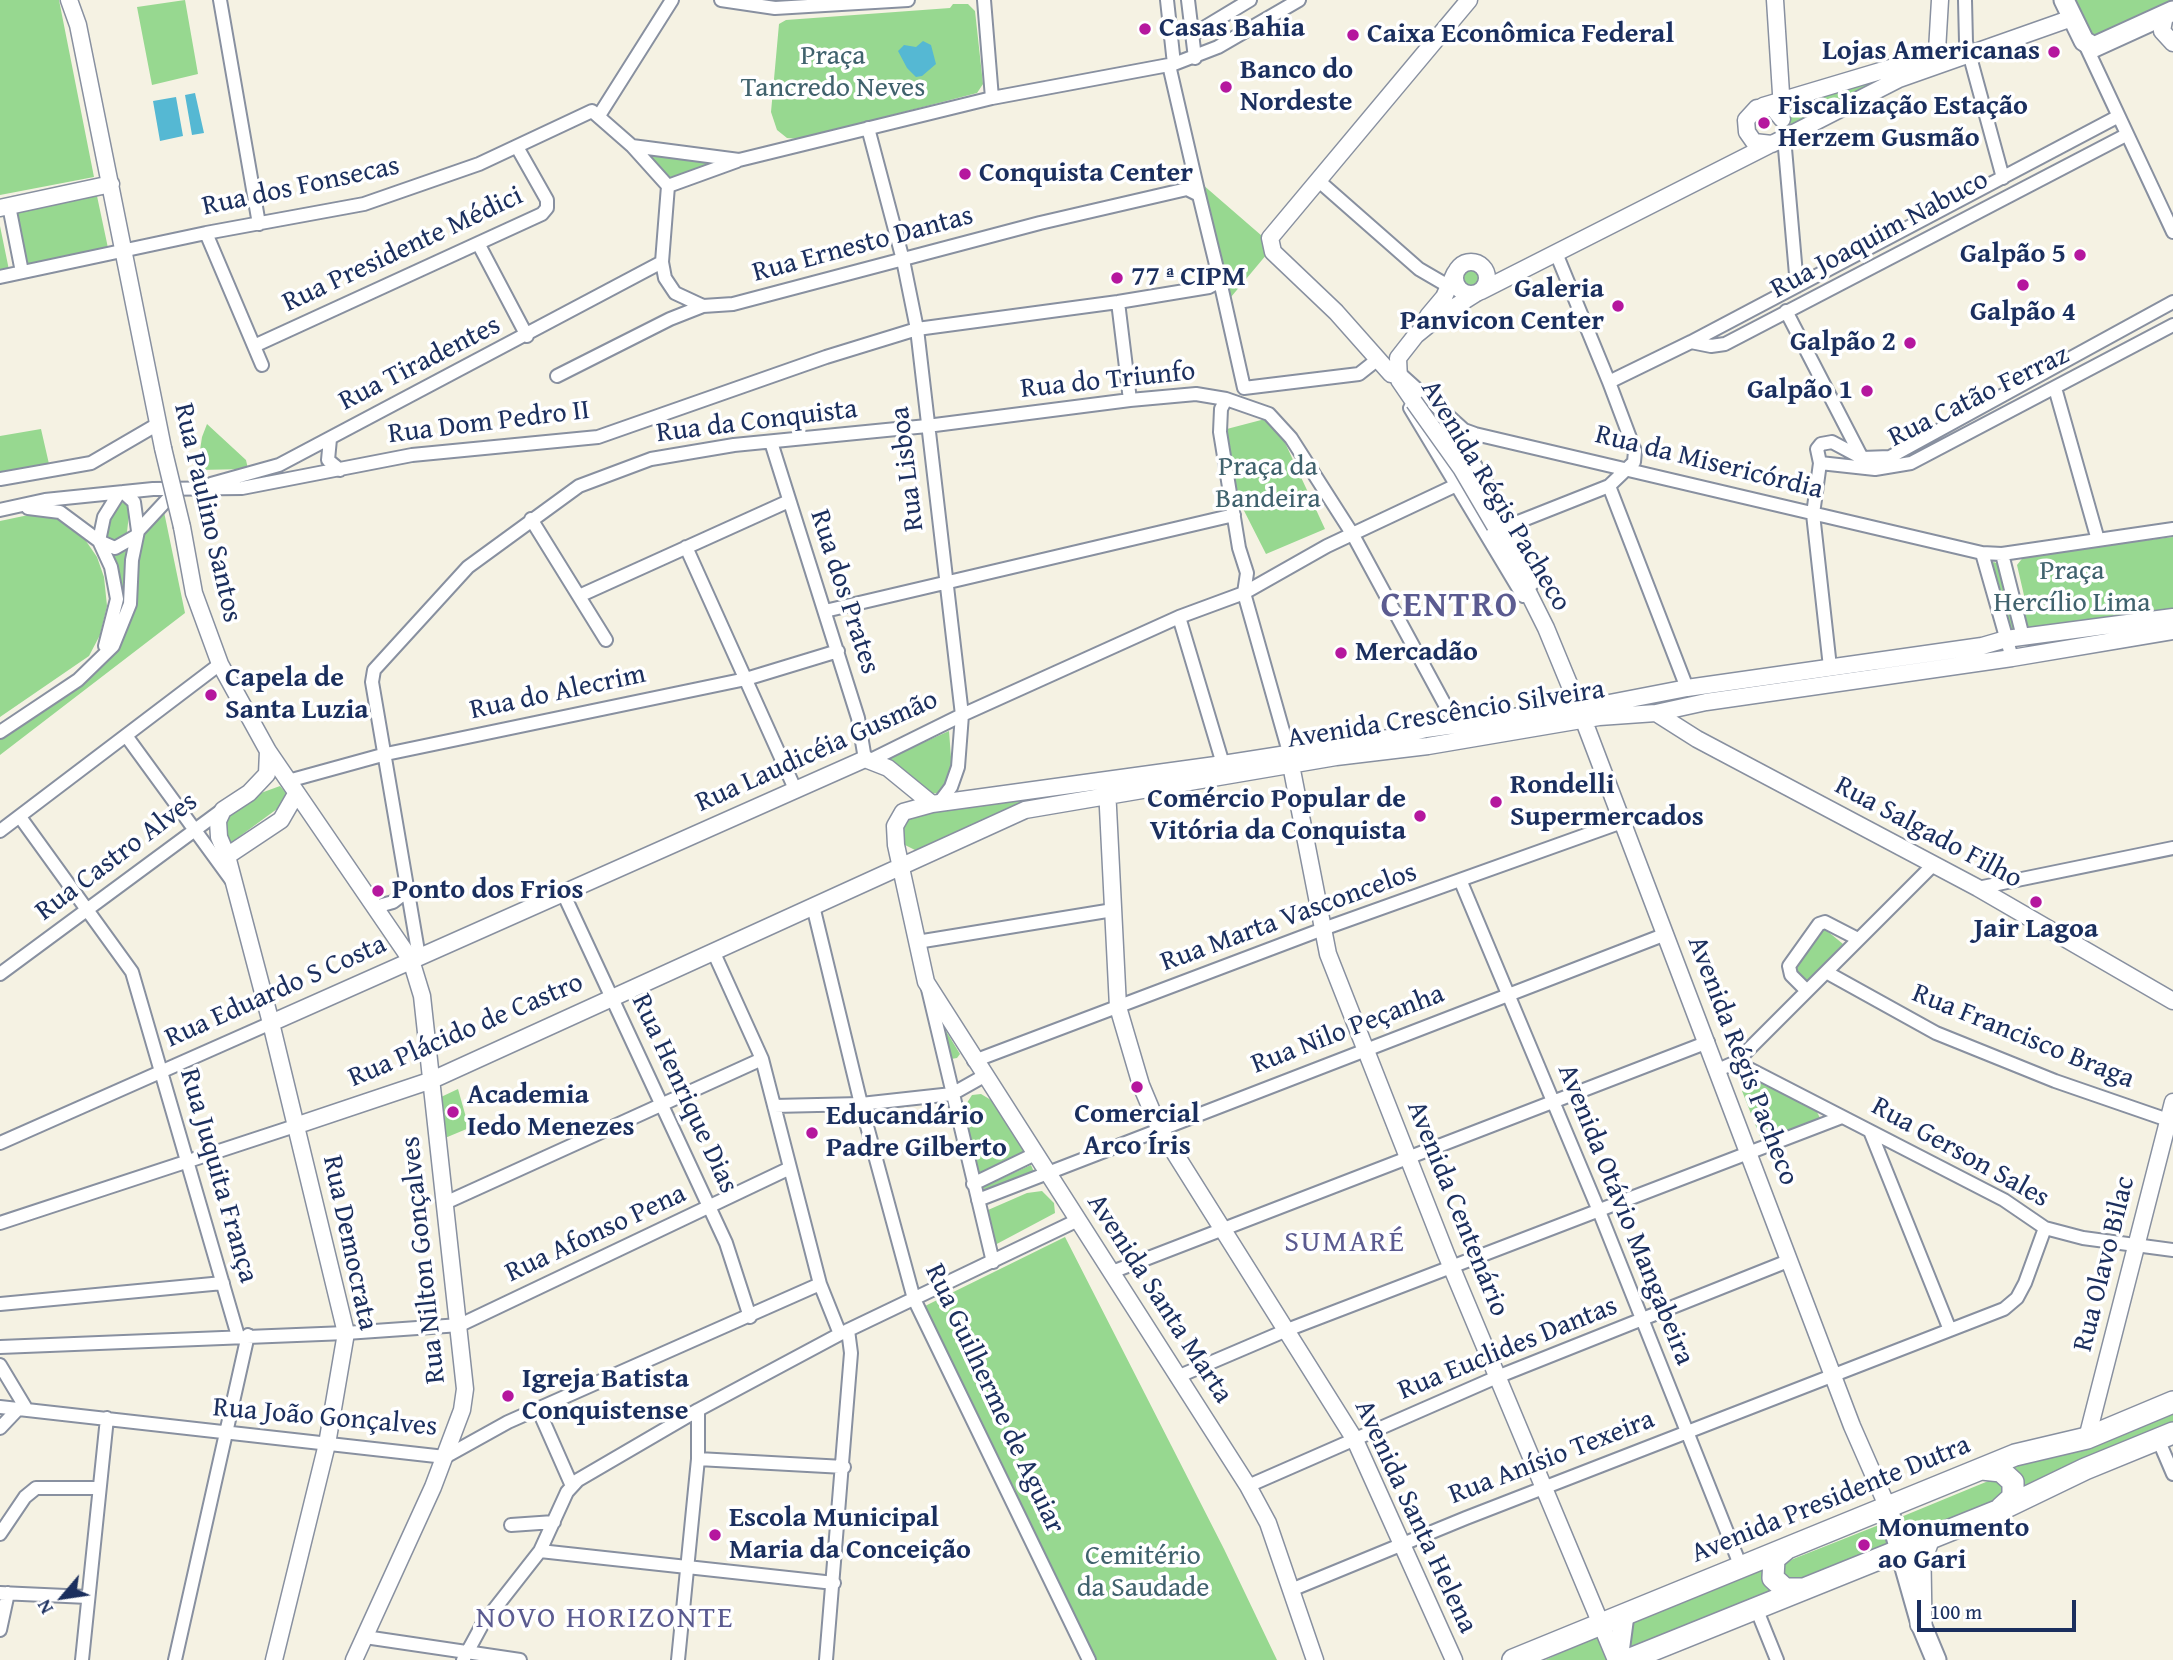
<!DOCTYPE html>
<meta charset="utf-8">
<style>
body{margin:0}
#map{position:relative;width:2173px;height:1660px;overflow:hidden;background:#f5f2e3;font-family:"Gentium Book Plus",serif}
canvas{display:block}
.north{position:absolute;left:28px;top:1562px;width:70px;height:70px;-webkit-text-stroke:5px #fff;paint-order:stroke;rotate:241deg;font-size:19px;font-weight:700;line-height:28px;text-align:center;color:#1b2f5e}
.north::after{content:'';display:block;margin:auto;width:24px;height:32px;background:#1b2f5e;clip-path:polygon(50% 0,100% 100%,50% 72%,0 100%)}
.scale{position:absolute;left:1917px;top:1600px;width:159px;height:32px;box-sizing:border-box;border:4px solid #1b2f5e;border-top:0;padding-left:9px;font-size:21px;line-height:24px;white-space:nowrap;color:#1b2f5e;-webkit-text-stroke:5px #fff;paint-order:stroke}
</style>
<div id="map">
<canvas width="2173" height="1660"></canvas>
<div class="north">N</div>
<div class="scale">100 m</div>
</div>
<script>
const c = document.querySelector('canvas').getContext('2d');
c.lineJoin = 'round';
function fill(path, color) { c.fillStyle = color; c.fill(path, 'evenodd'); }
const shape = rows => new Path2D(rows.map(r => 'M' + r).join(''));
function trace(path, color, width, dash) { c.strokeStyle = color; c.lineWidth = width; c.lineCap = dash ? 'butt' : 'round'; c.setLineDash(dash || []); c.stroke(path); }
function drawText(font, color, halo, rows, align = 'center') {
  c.font = font + ' "Gentium Book Plus",serif'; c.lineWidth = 7; c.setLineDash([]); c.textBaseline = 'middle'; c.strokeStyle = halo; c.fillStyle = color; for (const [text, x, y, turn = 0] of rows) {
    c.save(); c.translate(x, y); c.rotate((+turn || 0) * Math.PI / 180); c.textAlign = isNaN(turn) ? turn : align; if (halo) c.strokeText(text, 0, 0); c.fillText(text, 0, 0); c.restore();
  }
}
fill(shape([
 [0,0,59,0,94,177,0,195],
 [185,0,198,74,152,85,137,7],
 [2064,0,2173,0,2173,11,2101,47],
 [953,4,968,4,975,11,983,84,977,93,799,139,787,138,777,130,771,112,779,24,786,20,950,8],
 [1868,79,1866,88,1791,127,1785,101],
 [646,155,710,161,710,165,665,179],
 [1202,184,1262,236,1267,254,1231,297],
 [97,196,108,248,28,265,17,213],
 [0,226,9,270,0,272],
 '1454 277a16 16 0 1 1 32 0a16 16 0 1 1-32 0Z',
 [1265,419,1281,434,1325,529,1266,554,1234,491,1223,430],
 [207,424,246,460,248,469,197,470,202,437],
 [41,429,49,464,0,472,0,436],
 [118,500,130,506,127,532,121,542,106,542,103,523],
 [163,507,185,613,0,755,0,739,96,671,111,656,123,633,137,541],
 [38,513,57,517,86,541,97,557,104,577,107,606,100,635,89,656,0,717,0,521],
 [2173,537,2173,610,2029,630,2023,625,2020,614,2026,604,2017,565,2025,555],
 [126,551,124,593,119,621,111,556],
 [1994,562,1998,564,2015,630,2010,631,1991,563],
 [949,731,952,770,948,781,937,793,931,794,882,761],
 [280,786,287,794,281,806,232,842,224,841,225,815,250,797],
 [1098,787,1099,791,1023,802,924,848,915,850,901,843,901,819,933,806,959,809],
 [1820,929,1826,930,1843,944,1806,984,1794,969],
 [946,1031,960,1054,957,1058,951,1059,945,1036],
 [1754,1076,1816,1110,1820,1118,1763,1144,1742,1091,1747,1078],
 [458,1089,469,1128,445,1138,441,1097],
 [981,1094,991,1100,1025,1153,977,1177,963,1109,972,1095],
 [1031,1165,1034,1172,985,1193,983,1187],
 [1042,1191,1054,1203,1055,1213,993,1246,988,1210,1027,1193],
 [1065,1237,1224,1549,1277,1660,1093,1660,925,1306],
 [2173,1411,2173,1424,2025,1489,2020,1473,2013,1466],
 [1998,1477,2010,1495,1907,1541,1901,1517],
 [1889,1521,1895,1545,1790,1583,1782,1572,1784,1565,1793,1559],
 [1762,1567,1763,1578,1773,1592,1623,1656,1631,1628,1639,1616],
 [1601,1634,1608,1660,1545,1660]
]), '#97d890');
fill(shape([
 [923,41,931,45,936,64,922,76,916,77,907,68,898,51,904,45,916,47],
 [195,93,204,133,192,135,185,95],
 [176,97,183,136,160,141,153,101]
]), '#55b8d3');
const street = shape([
 [220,0,259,224],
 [721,0,775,8,908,0],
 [984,0,992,98],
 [1167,0,1174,64],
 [1188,0,1195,58],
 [1965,0,1966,42,2003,178],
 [1192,35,1250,0],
 [2084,42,2173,232],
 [1169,65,1199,195],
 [600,114,672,0],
 [868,128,903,260,917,329,962,715,958,767,951,787,939,803],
 [1784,137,1797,286],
 [632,146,739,160,992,98,1174,64,1218,47,1299,0],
 [1320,182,1419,269,1443,283],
 [668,186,737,161],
 [9,206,22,272],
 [206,233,262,365],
 [479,245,527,336],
 [0,277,206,233,364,204,479,164,592,111,632,146,668,186,662,262,665,278,675,293,703,306,733,304,1040,223,1187,189,1199,195,1220,281,1209,287,1118,302,917,329,826,357,598,437,412,455,242,488,153,489,45,500,0,510],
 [1220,281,1244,388,1359,374,1378,359],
 [1118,302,1130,400],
 [1786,311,1862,458],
 [1691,342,1711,346,1725,344,2126,135],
 [254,346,542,214,547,208,547,200,517,147],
 [1398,372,1439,409],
 [557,376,670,319,703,306],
 [1609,382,1691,342,2117,117],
 [2055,388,2098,540],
 [1226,399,1221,409,1220,432,1239,548,1247,573,1244,593,1289,752],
 [1434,403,1464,430,1475,434,1982,553,2002,554,2173,529],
 [1410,408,1523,596],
 [1449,424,1491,490,1532,584],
 [330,439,328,460,340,470],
 [771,442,858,718,865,759],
 [1820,463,1875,469,1911,463,2173,325],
 [0,479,91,463,158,424],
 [211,484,279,465,662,262],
 [1609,486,1687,688],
 [123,492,134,502,138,531],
 [28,508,60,512,99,541,115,548,136,536],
 [531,519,606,640],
 [1508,526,1609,486,1634,462,1635,451,1609,382,1556,253],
 [686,547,795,789],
 [1982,553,2012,658],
 [2002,554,2023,637],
 [579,596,789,501],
 [825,611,1234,515],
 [1179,617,1223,764],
 [105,646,117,599,111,567,99,541,104,517,119,493],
 [1830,667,1813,514,1820,463,1817,449,1821,444,1832,442,1862,458,1890,457,2173,302],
 [0,732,78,680,113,646,130,604,132,560,138,531,177,489],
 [127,737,232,881],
 [873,759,962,715,1179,617,1244,593,1327,546,1482,473],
 [288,781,386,754,746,679,838,651],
 [20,817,132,972,238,1336],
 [0,831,220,664],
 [1461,882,1599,1211,1741,1567],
 [1978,888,2173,848],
 [564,895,726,1243,750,1317],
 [813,906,861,1104,914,1299,1089,1660],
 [375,907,393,902,406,892],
 [917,942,1113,910],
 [713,951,762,1059,820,1284,840,1334],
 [419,957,372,682,374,670,468,567,579,486,651,459,734,445,927,426,1130,400,1196,394,1226,399,1269,414,1291,438,1353,535,1456,725],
 [1826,972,1936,1033,2055,1081,2168,1120],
 [0,974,222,810],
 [928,989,993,1262],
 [1807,991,1791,975,1789,966,1819,924,1825,922,1858,939],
 [974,1061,1323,929,1622,822],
 [1736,1062,2004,1200,2045,1228,2083,1238,2173,1250],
 [1718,1070,1736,1062,1934,864],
 [774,1106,861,1104,952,1094,984,1076],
 [1870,1131,1950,1330],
 [0,1143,271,1023],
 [973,1184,1035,1154],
 [978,1200,1666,934],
 [445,1203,762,1059],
 [0,1223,295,1126],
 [1112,1272,1708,1042],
 [0,1304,223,1283],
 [0,1347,346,1333,460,1325,790,1168],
 [0,1365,27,1410],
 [1177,1377,1287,1330,1842,1117],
 [0,1407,445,1457,508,1422,820,1284],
 [538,1409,572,1486],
 [0,1428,18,1409],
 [2158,1439,2173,1474],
 [698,1459,844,1467],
 [1248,1486,1497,1377,1788,1261],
 [511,1525,554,1522],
 [0,1534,25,1497,36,1488,99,1488],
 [540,1551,834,1583],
 [1291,1590,1466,1518,2004,1309,2017,1298,2025,1283,2045,1228],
 [0,1593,88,1597],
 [1756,1608,1777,1660],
 [0,1630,8,1593],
 [365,1637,520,1660],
 [82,1660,107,1418],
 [175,1660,248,1335],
 [463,1660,482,1625,540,1551,567,1492,578,1480,698,1410,840,1334,1078,1220],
 [678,1660,698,1459,698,1410],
 [826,1660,851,1353,848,1330]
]);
const secondary = shape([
 [69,0,78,25,163,448],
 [1775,0,1782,109],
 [2165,15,2162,31,2173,43],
 [1763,106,1934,55,1937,51,1940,0],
 [1782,119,1773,108,1757,108,1746,120,1747,132,1754,142,1772,144,1899,79,2072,18],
 [0,208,111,184],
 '1455 278a16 16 0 1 1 32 0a16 16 0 1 1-32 0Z',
 [1481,291,1769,145],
 [1428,316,1444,297,1455,273],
 [1391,374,1336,312,1273,252,1270,238,1469,0],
 [1414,402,1399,380,1398,358,1416,335,1437,318,1475,294],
 [1495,526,1546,628,1579,708,1852,1426,1888,1508],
 [182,527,194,593,220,664,268,751,411,960,422,996,465,1389,462,1410,433,1487,354,1660],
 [1656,713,1697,739,1978,888,2173,1001],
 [268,751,267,774,249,793,223,810,218,821,219,837,227,856,271,1023,346,1333,327,1444,274,1660],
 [1291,765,1328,954,1446,1254,1616,1660],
 [1107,788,1118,1007,1141,1085,1159,1128,1355,1440,1454,1660],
 [227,856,281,820,296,794],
 [271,1023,865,759,888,768,932,804],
 [295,1126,432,1080,1025,810,1336,757,1428,746,1599,717,1656,713,1706,702,2012,658,2173,631],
 [2087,1438,2173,1102],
 [1315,1660,1268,1523,1248,1486,926,982,896,845,895,826,903,812,932,804,1223,764,1389,738,1426,729,1594,706,1687,688,1982,646,2006,639,2173,617]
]);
const primary = shape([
 [2064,0,2084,41,2094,47,2173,11],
 [1888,1508,1921,1624,1936,1660],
 [1618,1660,1624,1615]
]);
const highway = shape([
 [1982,1469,2001,1471,2013,1482,2013,1497,2001,1508],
 [1786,1549,1774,1559,1773,1578,1785,1589,1803,1589],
 [1921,1624,1920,1563,1929,1538],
 [1513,1660,2015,1455,2087,1438,2173,1402],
 [1628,1660,2000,1510,2085,1469,2173,1433]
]);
trace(street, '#8890a0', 16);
trace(secondary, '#8890a0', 19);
trace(primary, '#8890a0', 23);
trace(highway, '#8890a0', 24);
trace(street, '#fff', 12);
trace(secondary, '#fff', 16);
trace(primary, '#fff', 19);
trace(highway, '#fff', 21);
const secondaryBridge = shape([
 [1414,402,1461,468,1495,526],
 [163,448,182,527]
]);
trace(secondaryBridge, '#8890a0', 19, []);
trace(secondaryBridge, '#fff', 16);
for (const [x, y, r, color] of [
 [1145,29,7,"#b5179e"],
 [1353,35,7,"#b5179e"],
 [2054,52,7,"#b5179e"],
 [1226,87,7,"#b5179e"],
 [1764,123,7,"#b5179e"],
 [965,174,7,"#b5179e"],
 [2080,255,7,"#b5179e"],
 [1117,278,7,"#b5179e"],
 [2023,285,7,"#b5179e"],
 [1618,306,7,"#b5179e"],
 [1910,343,7,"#b5179e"],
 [1867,391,7,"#b5179e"],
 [1341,653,7,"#b5179e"],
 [211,695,7,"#b5179e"],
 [1496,802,7,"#b5179e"],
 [1420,816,7,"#b5179e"],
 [378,891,7,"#b5179e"],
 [2036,902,7,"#b5179e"],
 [1137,1087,7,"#b5179e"],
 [453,1112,7,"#b5179e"],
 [812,1133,7,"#b5179e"],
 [508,1396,7,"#b5179e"],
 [715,1535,7,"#b5179e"],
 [1864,1545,7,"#b5179e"]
]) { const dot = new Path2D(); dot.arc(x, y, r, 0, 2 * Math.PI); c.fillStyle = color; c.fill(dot); trace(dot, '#fff', 2.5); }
drawText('bold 28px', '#1b2f5e', '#fff', [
 ["Casas Bahia",1159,29],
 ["Caixa Econômica Federal",1367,35],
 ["Lojas Americanas",2040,52,"right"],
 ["Banco do",1240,71],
 ["Nordeste",1240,103],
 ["Fiscalização Estação",1778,107],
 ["Herzem Gusmão",1778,139],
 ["Conquista Center",979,174],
 ["Galpão 5",2066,255,"right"],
 ["77 ª CIPM",1131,278],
 ["Galeria",1604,290,"right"],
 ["Panvicon Center",1604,322,"right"],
 ["Galpão 4",2023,313,"center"],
 ["Galpão 2",1896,343,"right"],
 ["Galpão 1",1853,391,"right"],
 ["Mercadão",1355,653],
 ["Capela de",225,679],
 ["Santa Luzia",225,711],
 ["Rondelli",1510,786],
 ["Supermercados",1510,818],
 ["Comércio Popular de",1406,800,"right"],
 ["Vitória da Conquista",1406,832,"right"],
 ["Ponto dos Frios",392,891],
 ["Jair Lagoa",2036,930,"center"],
 ["Academia",467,1096],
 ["Iedo Menezes",467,1128],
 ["Comercial",1137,1115,"center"],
 ["Arco Íris",1137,1147,"center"],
 ["Educandário",826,1117],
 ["Padre Gilberto",826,1149],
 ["Igreja Batista",522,1380],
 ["Conquistense",522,1412],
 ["Escola Municipal",729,1519],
 ["Maria da Conceição",729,1551],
 ["Monumento",1878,1529],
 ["ao Gari",1878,1561]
], 'left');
drawText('28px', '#40626d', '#fff', [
 ["Praça",833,57],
 ["Tancredo Neves",833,89],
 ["Praça da",1268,468],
 ["Bandeira",1268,500],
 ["Praça",2072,572],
 ["Hercílio Lima",2072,604],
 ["Cemitério",1143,1557],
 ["da Saudade",1143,1589]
]);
drawText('28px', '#1b2f5e', '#fff', [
 ["Rua dos Fonsecas",301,187,-12],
 ["Rua Joaquim Nabuco",1880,235,-28],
 ["Rua Ernesto Dantas",863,245,-15],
 ["Rua Presidente Médici",403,250,-25],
 ["Rua Tiradentes",420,364,-27],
 ["Rua do Triunfo",1108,381,-6],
 ["Rua Catão Ferraz",1979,397,-26],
 ["Rua da Conquista",757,422,-7],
 ["Rua Dom Pedro II",489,423,-7],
 ["Rua da Misericórdia",1709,463,14],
 ["Rua Lisboa",908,469,-97],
 ["Avenida Régis Pacheco",1495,496,59],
 ["Rua Paulino Santos",207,513,77],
 ["Rua dos Prates",844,592,72],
 ["Rua do Alecrim",558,693,-12],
 ["Avenida Crescêncio Silveira",1446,715,-9],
 ["Rua Laudicéia Gusmão",817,752,-24],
 ["Rua Salgado Filho",1928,833,28],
 ["Rua Castro Alves",117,857,-37],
 ["Rua Marta Vasconcelos",1289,918,-20],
 ["Rua Eduardo S Costa",276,992,-24],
 ["Rua Nilo Peçanha",1348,1030,-21],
 ["Rua Plácido de Castro",466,1031,-23],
 ["Rua Francisco Braga",2023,1037,22],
 ["Avenida Régis Pacheco",1742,1061,69],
 ["Rua Henrique Dias",684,1094,65],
 ["Rua Gerson Sales",1960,1153,29],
 ["Rua Juquita França",218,1176,74],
 ["Avenida Centenário",1457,1209,68],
 ["Avenida Otávio Mangabeira",1625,1215,68],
 ["Rua Afonso Pena",596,1234,-25],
 ["Rua Democrata",349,1243,78],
 ["Rua Nilton Gonçalves",424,1260,-96],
 ["Rua Olavo Bilac",2105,1264,-76],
 ["Avenida Santa Marta",1159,1299,57],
 ["Rua Euclides Dantas",1508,1349,-22],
 ["Rua Guilherme de Aguiar",994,1399,65],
 ["Rua João Gonçalves",325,1418,5],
 ["Rua Anísio Texeira",1552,1458,-21],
 ["Avenida Presidente Dutra",1831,1500,-22],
 ["Avenida Santa Helena",1415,1517,65]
]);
c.letterSpacing = '2px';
drawText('30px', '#5b5b90', '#fff', [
 ["SUMARÉ",1345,1243],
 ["NOVO HORIZONTE",605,1619]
]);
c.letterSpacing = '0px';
c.letterSpacing = '2px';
drawText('bold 35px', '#5b5b90', '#fff', [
 ["CENTRO",1450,607]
]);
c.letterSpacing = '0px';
</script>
